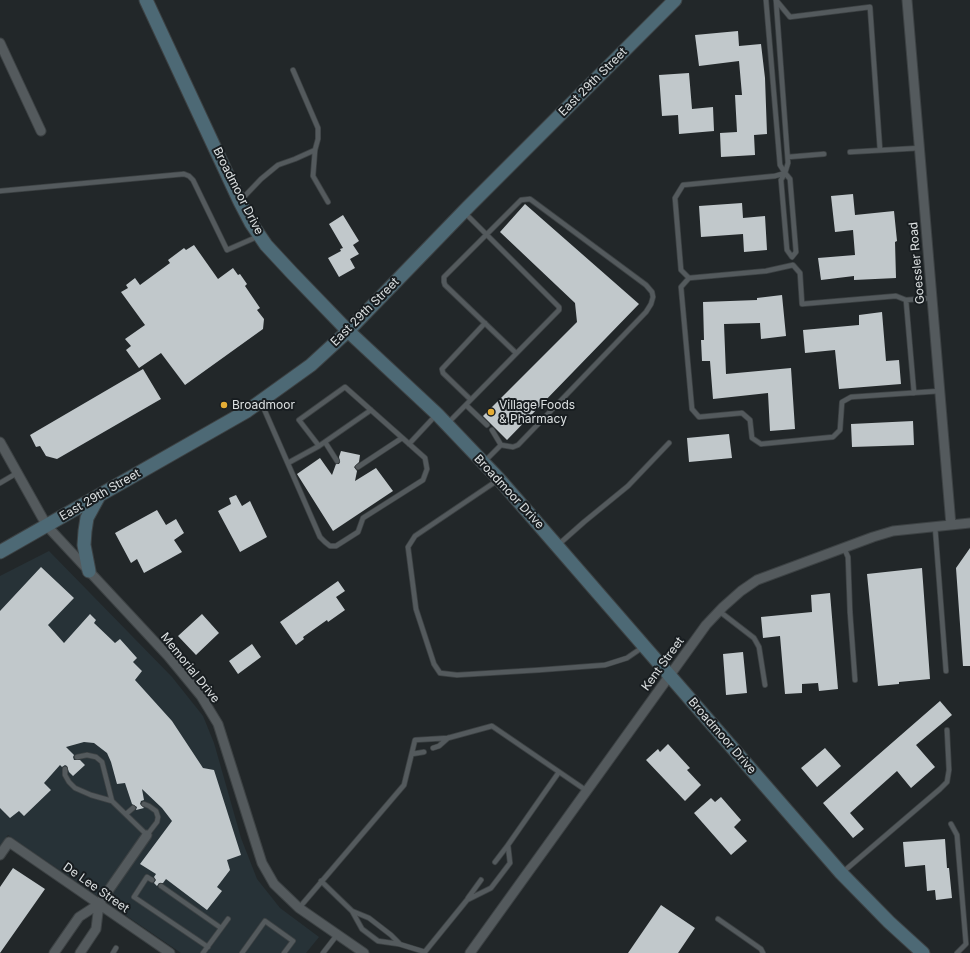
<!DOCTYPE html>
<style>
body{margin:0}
canvas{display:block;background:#222729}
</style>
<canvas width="970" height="953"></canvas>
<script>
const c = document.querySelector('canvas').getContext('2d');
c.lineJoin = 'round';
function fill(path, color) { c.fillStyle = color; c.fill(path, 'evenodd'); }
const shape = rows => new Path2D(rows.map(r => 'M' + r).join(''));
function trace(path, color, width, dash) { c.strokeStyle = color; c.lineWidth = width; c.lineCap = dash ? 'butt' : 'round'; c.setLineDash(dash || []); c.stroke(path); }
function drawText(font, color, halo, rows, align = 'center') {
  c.font = font + ' Inter,sans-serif'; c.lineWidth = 4; c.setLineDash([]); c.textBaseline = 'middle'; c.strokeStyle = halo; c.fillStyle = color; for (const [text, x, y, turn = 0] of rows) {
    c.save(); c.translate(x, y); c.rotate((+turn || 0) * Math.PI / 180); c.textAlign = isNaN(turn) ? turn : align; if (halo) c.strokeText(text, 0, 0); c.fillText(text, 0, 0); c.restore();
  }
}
fill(shape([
 [49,551,172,677,203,716,214,743,241,838,257,879,280,908,319,937,306,953,181,953,8,835,0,846,0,576]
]), '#273237');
fill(shape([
 [738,31,739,46,761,44,765,78,767,134,754,135,755,155,721,157,720,133,737,132,735,95,742,95,739,61,699,66,695,35],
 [689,73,692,109,713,107,714,131,679,134,678,115,662,116,659,75],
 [853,194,855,215,894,211,897,241,895,242,896,278,854,280,854,276,821,280,818,258,855,255,853,230,835,232,831,196],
 [742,203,743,218,765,216,767,250,744,252,743,234,701,237,699,206],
 [525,204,639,304,507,440,483,416,577,322,575,303,500,232],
 [343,215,359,241,353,245,359,254,350,259,355,268,339,277,328,258,341,251,340,249,343,248,329,224],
 [194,245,218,279,233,268,238,275,240,274,247,284,245,286,260,308,257,310,264,319,263,329,185,385,161,353,139,368,126,350,131,346,125,339,145,325,121,292,128,288,126,285,135,278,140,285,170,263,168,260,184,248,186,250],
 [782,295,786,336,761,339,760,323,724,324,726,374,791,368,795,429,770,431,768,393,713,399,710,361,702,361,701,340,704,340,703,302,757,300,757,298],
 [882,312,886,361,899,360,901,384,839,389,835,350,805,353,803,330,859,325,859,315],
 [143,369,161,399,57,459,46,456,40,446,36,447,30,435],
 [913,421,914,445,852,447,851,424],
 [729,434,732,458,689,462,687,438],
 [341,451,360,455,359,462,354,467,357,471,355,481,376,468,393,491,333,531,297,474,320,458,332,475,336,464,339,464,340,462,339,457],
 [236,495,242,506,250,501,267,537,240,552,218,511,231,504,229,498],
 [157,510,166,525,176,519,184,533,174,540,182,552,144,573,137,559,131,563,115,533],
 [970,548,970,666,963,666,956,568],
 [41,567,74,598,48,625,64,643,90,614,96,620,94,623,115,643,120,639,137,658,133,662,142,671,135,680,172,721,203,768,214,770,241,855,227,860,230,870,217,887,222,891,207,910,166,879,163,883,159,883,157,886,154,883,156,880,154,877,156,874,140,864,172,821,162,808,142,789,144,800,141,801,140,804,144,808,136,810,137,807,132,804,125,783,117,784,111,762,107,753,94,743,84,742,66,747,74,755,73,757,74,760,80,760,85,765,73,776,69,772,67,766,65,765,62,767,60,765,44,783,51,790,24,816,19,811,10,818,0,808,0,611],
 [922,568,930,679,899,682,899,684,878,686,867,574],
 [338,581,345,591,336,597,345,610,328,622,327,620,303,637,304,639,296,645,280,622],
 [830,593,838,689,819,691,818,683,802,684,802,693,785,694,780,636,763,638,761,617,812,612,811,595],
 [202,614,219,633,196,655,178,636],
 [252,644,261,657,238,674,229,661],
 [743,652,747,693,726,695,723,654],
 [940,701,952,715,916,745,935,767,911,788,897,771,850,813,864,829,853,838,823,803],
 [668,744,690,768,687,770,701,785,685,801,646,760,658,749,660,752],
 [825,748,841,766,817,787,801,768],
 [721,797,741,820,734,827,747,841,731,855,694,813,711,798,715,802],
 [945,839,947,868,949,868,952,898,936,900,935,890,927,891,925,865,905,867,903,842],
 [13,868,45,889,0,953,0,887],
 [661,905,695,928,678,953,628,953]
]), '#c1c8cb');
const lane = shape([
 [766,0,780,165,785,173,790,179,796,252,792,257,787,250,781,180,785,173,788,163,776,0],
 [776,0,790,17,870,7,880,150],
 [293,70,318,128,318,139,315,150,313,176,328,202],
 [850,152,920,148],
 [788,157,824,154],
 [0,191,184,174,189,176,193,180,227,250,259,236],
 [241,200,261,179,278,165,295,159,315,150],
 [689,278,681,270,675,198,683,185,775,176,785,173],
 [932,298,906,300,896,296,802,304,800,273,793,265,766,271,689,278,681,287,692,409,699,417,742,413,750,420,752,438,761,444,833,437,840,430,842,402,851,397,940,391],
 [906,300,914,393],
 [470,399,443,373,442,369,485,323],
 [261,402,320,537,325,542,330,546,336,546,358,532,363,518,423,480,427,469,425,458,345,387,299,420,319,446],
 [466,405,487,425],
 [448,423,559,310,559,307,465,213],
 [492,430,501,445],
 [325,442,337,461],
 [409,444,436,415],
 [484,462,501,445,513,447,518,445,646,312,651,304,653,297,652,292,646,285,530,199,521,200,444,277,444,282,445,285,516,353],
 [288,463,319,446,371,410],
 [358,467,402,438],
 [498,480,415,536,408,547,416,609,434,664,440,673,457,675,539,670,605,665,627,658,643,647],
 [0,483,17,473],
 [935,526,946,671],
 [558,545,584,522,628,486,669,443],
 [844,548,848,557,850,612,855,680],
 [719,611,754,638,759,647,765,685],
 [433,748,439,746,448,738],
 [412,754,424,752],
 [65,769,65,775,69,782,75,788,91,795,112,801,102,762,96,757,87,755,77,757],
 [112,801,147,835,157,822,158,817,156,811,149,806,144,804],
 [126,814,133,808],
 [951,824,957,835,966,944,957,953],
 [495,862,508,845],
 [843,872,940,789,947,782,949,770,947,730],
 [152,880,147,877,134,897,208,947],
 [321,881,352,911,362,929,378,941,399,944,425,952],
 [161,886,221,928],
 [468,898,481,880],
 [299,908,404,785,415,740,448,738,492,726,587,791],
 [352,911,369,918,391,935,399,943],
 [718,919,761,949,763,953],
 [113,953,116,948],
 [203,953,228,919],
 [242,953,265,921,293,941,284,953],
 [323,953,337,935],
 [424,953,467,900,491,888,510,863,508,845,559,772]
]);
const street = shape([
 [907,0,951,525],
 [0,43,41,131],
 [0,442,47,526,168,656,201,696,218,724,262,863,274,884,299,908,364,953],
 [0,855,9,842,170,953],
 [54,953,79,917,99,904,147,835],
 [80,953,96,929,99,904],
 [470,953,706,625,723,607,741,591,757,580,873,537,893,531,970,523]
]);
const secondary = shape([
 [146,0,240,202,251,223,266,245,292,273,348,331,437,414,499,479,841,873,889,922,923,953],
 [0,552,247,411,311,365,348,331,468,207,675,0],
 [89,571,84,545,85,531,87,518,99,496]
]);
trace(lane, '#3d4244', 6);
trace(street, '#3d4244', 11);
trace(secondary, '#3d4244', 15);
trace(lane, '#545a5d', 4.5);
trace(street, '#545a5d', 9);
trace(secondary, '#4d6975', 13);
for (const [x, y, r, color] of [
 [224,405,4,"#e5ad35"],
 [491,412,4,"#e5ad35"]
]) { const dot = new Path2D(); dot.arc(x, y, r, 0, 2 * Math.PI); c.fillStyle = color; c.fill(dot); trace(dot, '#181d20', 1.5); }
drawText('12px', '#dce0e1', '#181d20', [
 ["East 29th Street",593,82,-45],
 ["Broadmoor Drive",238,191,63],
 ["Goessler Road",917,263,-95],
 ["East 29th Street",365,312,-45],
 ["Broadmoor Drive",509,492,47],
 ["East 29th Street",100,495,-30],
 ["Kent Street",663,664,-54],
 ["Memorial Drive",190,668,51],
 ["Broadmoor Drive",722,736,49],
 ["De Lee Street",96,888,35]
]);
drawText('12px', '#dce0e1', '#181d20', [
 ["Broadmoor",232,405],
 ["Village Foods",499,405],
 ["& Pharmacy",499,419]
], 'left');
</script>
